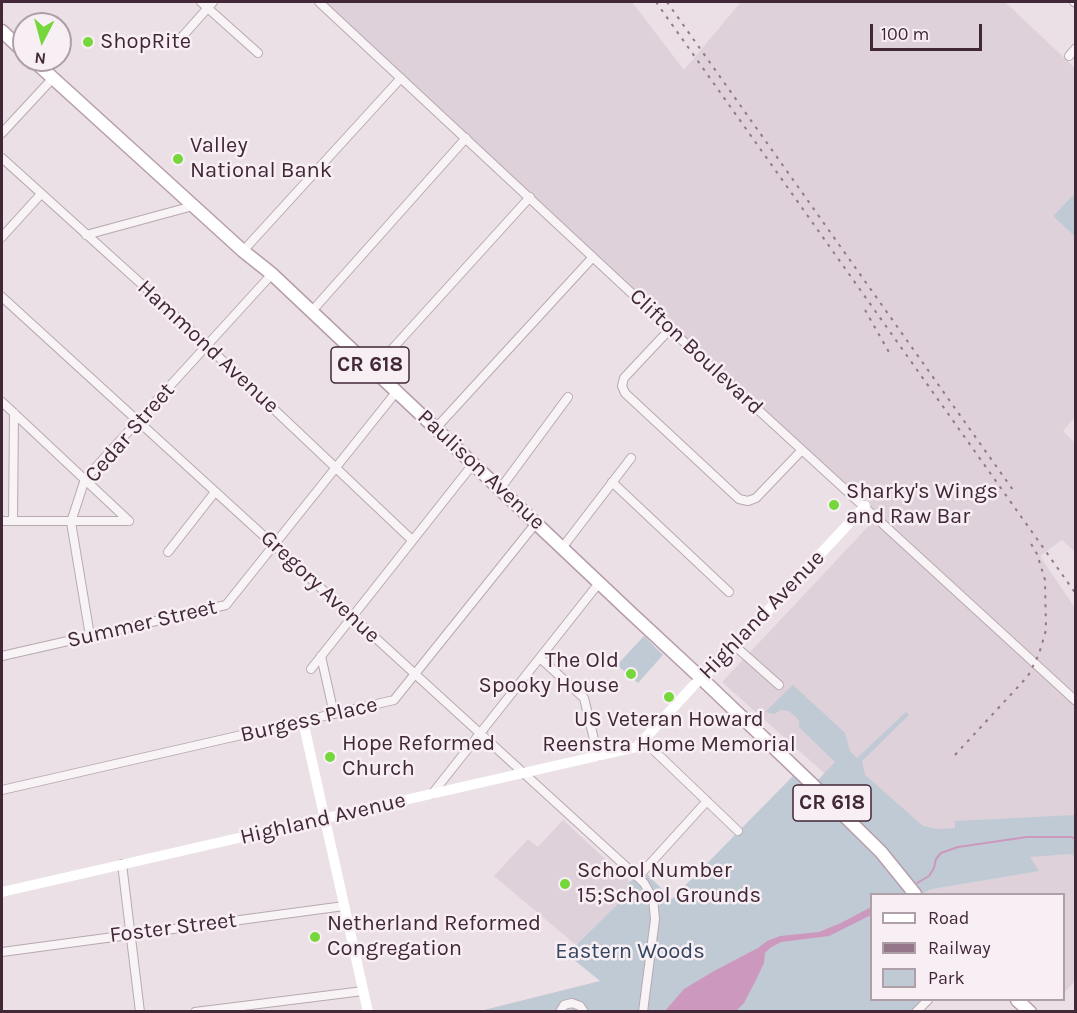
<!DOCTYPE html>
<style>
body{margin:0}
#map{position:relative;width:1077px;height:1013px;overflow:hidden;background:#eae0e6;font-family:Karla,sans-serif}
canvas{display:block}
.frame{position:absolute;inset:0;border:3px solid #422737;pointer-events:none}
.legend{position:absolute;left:870px;top:893px;width:195px;height:108px;box-sizing:border-box;background:#f7eff4;border:2px solid #af9fa8;margin:0;padding:8px 10px;list-style:none;font-size:18px;color:#422737}
.legend li{display:flex;align-items:center;gap:12px;height:30px}
.legend b{width:30px;border:2px solid #af9fa8}
.north{position:absolute;left:12px;top:12px;width:60px;height:60px;box-sizing:border-box;background:#f7eff4;border:2px solid #af9fa8;border-radius:50%;rotate:186deg;font-size:16px;font-weight:700;line-height:24px;text-align:center;color:#422737}
.north::after{content:'';display:block;margin:auto;width:21px;height:27px;background:#76d73c;clip-path:polygon(50% 0,100% 100%,50% 72%,0 100%)}
.scale{position:absolute;left:870px;top:24px;width:112px;height:27px;box-sizing:border-box;border:3px solid #422737;border-top:0;padding-left:8px;font-size:18px;line-height:21px;white-space:nowrap;color:#422737;-webkit-text-stroke:4px #f7eff4;paint-order:stroke}
</style>
<div id="map">
<canvas width="1077" height="1013"></canvas>
<div class="frame"></div>
<ul class="legend">
<li><b style="height:8px;background:#fff"></b>Road</li>
<li><b style="height:8px;background:#947889"></b>Railway</li>
<li><b style="height:16px;background:#c0cad4"></b>Park</li>
</ul>
<div class="north">N</div>
<div class="scale">100 m</div>
</div>
<script>
const c = document.querySelector('canvas').getContext('2d');
c.lineJoin = 'round';
function fill(path, color) { c.fillStyle = color; c.fill(path, 'evenodd'); }
const shape = rows => new Path2D(rows.map(r => 'M' + r).join(''));
function trace(path, color, width, dash) { c.strokeStyle = color; c.lineWidth = width; c.lineCap = dash ? 'butt' : 'round'; c.setLineDash(dash || []); c.stroke(path); }
function drawText(font, color, halo, rows, align = 'center') {
  c.font = font + ' Karla,sans-serif'; c.lineWidth = 5; c.setLineDash([]); c.textBaseline = 'middle'; c.strokeStyle = halo; c.fillStyle = color; for (const [text, x, y, turn = 0] of rows) {
    c.save(); c.translate(x, y); c.rotate((+turn || 0) * Math.PI / 180); c.textAlign = isNaN(turn) ? turn : align; if (halo) c.strokeText(text, 0, 0); c.fillText(text, 0, 0); c.restore();
  }
}
fill(shape([
 [318,2,632,2,684,70,741,2,1005,2,1075,68,1075,193,1053,216,1075,237,1075,417,1063,431,1075,443,1075,552,1062,540,1040,556,1075,608,1076,980,1064,993,1064,894,923,894,932,889,900,847,824,773,722,682,878,516],
 [563,820,630,882,625,887,630,892,576,945,494,876,528,839,538,847]
]), '#dfd1d9');
fill(shape([
 [1075,193,1075,237,1053,216],
 [644,636,663,655,638,683,617,665],
 [793,685,845,733,850,751,857,758,906,712,909,715,862,761,865,775,923,826,937,829,955,828,955,821,1075,815,1075,856,1070,854,1030,857,1039,871,932,889,922,894,872,894,872,1000,924,1000,911,1011,476,1012,600,981,567,954,630,892,625,887,636,876,644,871,672,899,793,776,877,847,818,780,835,762,799,727,799,720,789,711,781,710,774,714,765,712]
]), '#c0cad4');
fill(shape([
 [871,907,871,915,829,936,781,942,770,948,765,953,764,963,756,980,744,1003,736,1011,665,1011,684,989,714,971,758,948,767,941,780,936,819,932,841,923]
]), '#cc98bd');
trace(shape([
 [917,883,929,876,934,868,936,859,941,853,958,847,1027,837,1071,837,1076,839]
]), '#cc98bd', 2);
const street = shape([
 [201,2,258,53],
 [319,2,670,329,1076,701],
 [1074,2,1076,3],
 [181,38,213,2],
 [1069,56,1076,48],
 [2,133,53,78],
 [2,158,147,289,412,540],
 [86,235,193,206],
 [2,237,41,194],
 [243,251,401,78],
 [2,297,644,883,653,899,655,919,643,1012],
 [312,311,466,138],
 [670,329,624,378,622,386,625,393,739,499,748,501,756,498,802,450],
 [374,369,530,197],
 [2,402,129,521],
 [436,428,593,257],
 [612,482,729,592],
 [500,489,568,397],
 [2,521,129,521],
 [13,521,14,413],
 [562,548,631,458],
 [168,552,215,492],
 [90,636,71,522,85,479,272,274],
 [735,646,779,685],
 [2,656,226,605,397,391],
 [321,656,334,714],
 [540,658,584,698,598,756],
 [311,669,473,464],
 [643,740,738,831],
 [2,790,394,700,536,523],
 [432,794,599,583],
 [122,864,140,1012],
 [638,877,707,801],
 [2,952,344,906],
 [195,1012,363,991],
 [560,1012,564,1005,572,1003,580,1006,584,1012],
 [916,1012,928,1000]
]);
const primary = shape([
 [2,31,24,52],
 [33,60,243,251,272,274,631,613,701,678,813,785,881,852,915,894],
 [1017,1000,1030,1012]
]);
trace(street, '#b8a8b2', 10);
trace(primary, '#b69ead', 15);
trace(street, '#f8f3f5', 8);
trace(shape([
 [303,721,368,1012],
 [2,892,637,747,694,685,735,646,865,506]
]), '#fff', 10);
trace(primary, '#fff', 12);
trace(shape([
 [656,2,1076,594],
 [667,2,1013,490],
 [865,310,890,354],
 [955,755,1028,676,1039,654,1046,630,1045,580,1037,554,1030,542]
]), '#947889', 2, [3, 6]);
for (const [x, y, r, color] of [
 [88,42,6,"#76d73c"],
 [178,159,6,"#76d73c"],
 [834,505,6,"#76d73c"],
 [631,674,6,"#76d73c"],
 [669,697,6,"#76d73c"],
 [330,757,6,"#76d73c"],
 [565,884,6,"#76d73c"],
 [315,937,6,"#76d73c"]
]) { const dot = new Path2D(); dot.arc(x, y, r, 0, 2 * Math.PI); c.fillStyle = color; c.fill(dot); trace(dot, '#f7eff4', 2); }
for (const [x, y, w] of [
 [370,365,78],
 [832,803,78]
]) { const box = new Path2D(); box.roundRect(x - w / 2, y - 18, w, 36, 4.5); c.fillStyle = '#f7eff4'; c.fill(box); trace(box, '#422737', 1.5); }
drawText('bold 21px', '#422737', null, [
 ["CR 618",370,365],
 ["CR 618",832,803]
]);
drawText('22px', '#422737', '#f7eff4', [
 ["ShopRite",100,42],
 ["Valley",190,146],
 ["National Bank",190,171],
 ["Sharky's Wings",846,492],
 ["and Raw Bar",846,517],
 ["The Old",619,661,"right"],
 ["Spooky House",619,686,"right"],
 ["US Veteran Howard",669,720,"center"],
 ["Reenstra Home Memorial",669,745,"center"],
 ["Hope Reformed",342,744],
 ["Church",342,769],
 ["School Number",577,871],
 ["15;School Grounds",577,896],
 ["Netherland Reformed",327,924],
 ["Congregation",327,949]
], 'left');
drawText('22px', '#422737', '#f7eff4', [
 ["Hammond Avenue",208,347,43],
 ["Clifton Boulevard",696,352,43],
 ["Cedar Street",130,433,-49],
 ["Paulison Avenue",481,470,43],
 ["Gregory Avenue",320,587,43],
 ["Highland Avenue",762,615,-46],
 ["Summer Street",142,624,-13],
 ["Burgess Place",309,720,-13],
 ["Highland Avenue",323,819,-13],
 ["Foster Street",173,928,-7]
]);
drawText('22px', '#34455f', '#f7eff4', [
 ["Eastern Woods",630,952]
]);
</script>
